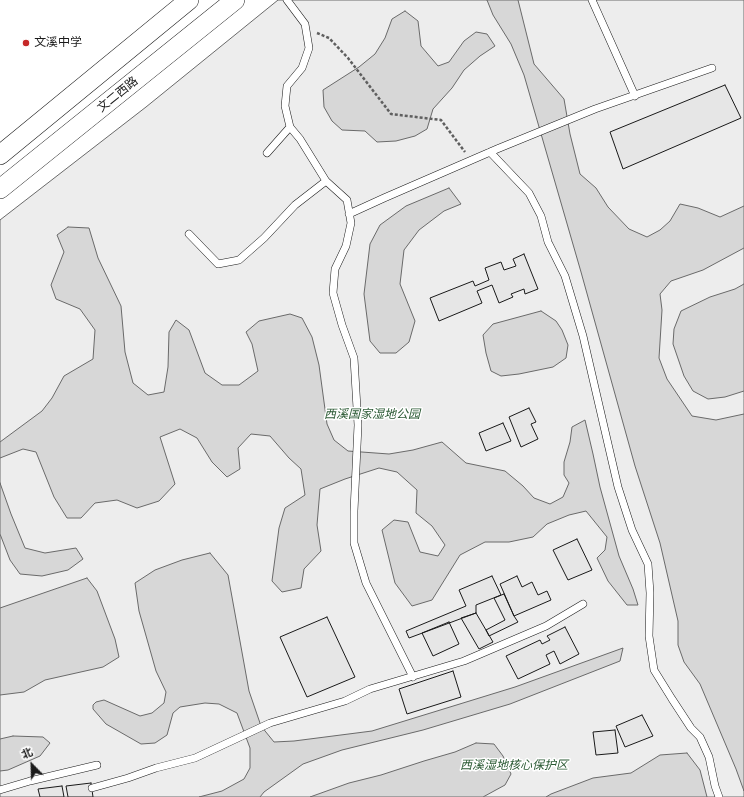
<!DOCTYPE html>
<meta charset="utf-8">
<style>
body{margin:0}
#map{position:relative;width:744px;height:797px;overflow:hidden;background:#fff;font-family:"Source Serif 4","Noto Sans SC",serif}
canvas{display:block}
.north{position:absolute;left:12px;top:745px;width:40px;height:40px;-webkit-text-stroke:3px #fff;paint-order:stroke;rotate:337deg;font-size:11px;font-weight:700;line-height:16px;text-align:center;color:#1a1a1a}
.north::after{content:'';display:block;margin:auto;width:14px;height:18px;background:#1a1a1a;clip-path:polygon(50% 0,100% 100%,50% 72%,0 100%)}
</style>
<div id="map">
<canvas width="744" height="797"></canvas>
<div class="north">北</div>
</div>
<script>
const c = document.querySelector('canvas').getContext('2d');
c.lineJoin = 'round';
function fill(path, color) { c.fillStyle = color; c.fill(path, 'evenodd'); }
const shape = rows => new Path2D(rows.map(r => 'M' + r).join(''));
function trace(path, color, width, dash) { c.strokeStyle = color; c.lineWidth = width; c.lineCap = dash ? 'butt' : 'round'; c.setLineDash(dash || []); c.stroke(path); }
function drawText(font, color, halo, rows, align = 'center') {
  c.font = font + ' "Source Serif 4","Noto Sans SC",serif'; c.lineWidth = 3; c.setLineDash([]); c.textBaseline = 'middle'; c.strokeStyle = halo; c.fillStyle = color; for (const [text, x, y, turn = 0] of rows) {
    c.save(); c.translate(x, y); c.rotate((+turn || 0) * Math.PI / 180); c.textAlign = isNaN(turn) ? turn : align; if (halo) c.strokeText(text, 0, 0); c.fillText(text, 0, 0); c.restore();
  }
}
const green = shape([
 [278,0,744,0,744,797,0,797,0,220,146,107,278,0]
]);
fill(green, '#ededed');
trace(green, '#6a6a6a', 1);
const water = shape([
 [487,0,518,0,534,64,564,99,570,134,580,174,596,188,608,207,629,229,647,237,660,230,670,221,680,204,698,208,720,217,744,206,744,248,703,270,671,281,660,294,662,310,659,358,667,379,692,416,716,420,744,414,744,791,736,769,700,684,684,662,678,645,678,621,660,543,635,466,581,272,524,75,511,44,493,15,487,0],
 [405,11,418,21,421,46,438,66,449,62,464,41,476,32,487,34,495,46,480,56,464,70,452,88,433,109,427,129,415,136,396,141,377,142,365,131,342,130,332,121,324,107,323,90,359,67,375,54,385,38,392,19,405,11],
 [449,188,461,204,444,211,419,230,404,250,400,284,415,321,409,342,396,353,380,353,370,341,364,294,370,244,380,225,406,206,449,188],
 [68,227,89,228,98,258,121,306,125,352,133,383,148,395,164,392,168,367,169,332,176,320,189,330,205,373,222,385,239,385,258,371,252,344,246,332,259,321,290,314,302,318,312,337,319,365,327,424,334,440,348,451,389,454,413,450,442,442,466,463,505,471,523,486,534,498,550,504,563,497,569,483,564,475,564,462,570,442,572,427,585,420,593,454,600,487,619,556,633,589,638,605,627,605,608,581,597,558,605,550,607,537,586,511,569,515,547,524,533,537,509,542,485,542,460,555,432,600,412,606,395,583,382,530,394,520,408,522,420,552,438,556,445,545,432,526,416,513,417,490,397,472,379,468,345,479,320,489,317,525,321,551,304,569,301,588,282,592,272,581,279,528,285,508,305,495,301,469,289,458,270,436,251,434,238,448,240,469,227,477,212,462,197,438,180,429,160,437,175,484,159,501,137,508,117,500,95,503,81,518,67,518,54,497,36,452,23,449,0,458,0,442,42,411,52,398,64,376,93,359,95,330,80,309,56,299,51,285,64,252,57,235,68,227],
 [744,284,744,391,725,397,708,399,693,391,684,376,673,344,674,329,681,311,710,297,735,289,744,284],
 [541,311,556,321,562,330,568,345,566,358,553,367,519,374,501,376,491,371,486,353,483,335,493,324,541,311],
 [0,483,11,514,25,548,45,553,76,548,83,559,68,570,42,576,20,574,10,560,0,534,0,483],
 [210,553,228,575,249,691,261,726,274,742,294,741,372,731,515,687,623,648,620,661,510,704,423,730,342,750,303,764,264,792,260,797,199,797,222,791,244,779,250,768,250,748,237,713,219,704,205,703,180,707,173,713,167,735,155,743,141,744,106,724,93,709,93,705,96,702,104,700,140,716,152,713,164,703,166,692,156,671,139,611,135,583,155,570,182,560,210,553],
 [87,578,97,591,115,639,119,657,103,667,45,680,24,692,0,695,0,608,87,578],
 [13,736,43,737,50,743,40,756,8,770,0,771,0,739,13,736],
 [476,743,494,744,503,756,511,774,505,785,483,797,310,797,349,783,381,775,424,761,455,752,476,743],
 [687,753,700,770,707,797,546,797,551,794,593,778,631,773,660,755,687,753]
]);
fill(water, '#d7d7d7');
trace(water, '#6a6a6a', 1);
const building = shape([
 [725,85,741,118,623,169,610,132,725,85],
 [524,254,538,289,525,294,524,289,511,294,513,297,499,303,492,285,477,291,482,303,439,321,430,298,473,281,475,286,489,280,485,268,501,262,504,270,516,266,513,259,524,254],
 [529,408,536,422,531,424,538,439,521,447,509,417,529,408],
 [503,423,511,441,486,451,479,433,503,423],
 [577,539,592,570,568,580,553,550,577,539],
 [492,576,501,595,476,605,476,613,409,638,406,631,466,606,459,590,492,576],
 [517,576,522,587,532,582,538,595,547,591,551,600,514,616,500,584,517,576],
 [504,594,514,616,518,622,489,636,486,630,505,620,494,598,504,594],
 [476,613,493,642,479,649,461,618,476,613],
 [327,617,355,677,307,697,280,637,327,617],
 [449,622,459,644,433,656,422,633,449,622],
 [565,627,579,654,560,664,554,651,546,655,550,664,518,679,506,656,540,640,542,644,550,640,547,636,565,627],
 [453,671,461,697,407,714,399,689,453,671],
 [642,715,653,736,625,747,616,726,642,715],
 [615,730,618,753,596,755,593,732,615,730],
 [91,783,93,797,68,797,66,786,91,783],
 [62,786,64,797,40,797,38,789,62,786]
]);
fill(building, '#e6e6e6');
trace(building, '#1a1a1a', 1);
const lane = shape([
 [287,0,305,24,309,48,302,68,287,86,285,106,290,127,300,139,326,181,347,200,351,223,346,246,335,269,333,293,342,325,354,358,358,425,354,511,354,543,366,583,413,677],
 [592,0,635,96],
 [490,152,529,193,541,216,548,242,565,276,583,336,618,487,632,530,648,564,650,593,649,636,654,670,672,699,691,728,700,737,709,757,715,786,719,797],
 [267,153,290,127],
 [349,214,384,198,497,149,595,109,712,68],
 [189,234,218,264,239,260,264,238,295,205,326,181],
 [92,788,128,778,156,768,195,758,270,723,345,701,370,689,464,661,546,626,583,604],
 [0,790,30,781,97,765]
]);
const secondary = shape([
 [0,155,189,0],
 [0,189,235,0]
]);
trace(lane, '#1a1a1a', 8);
trace(secondary, '#1a1a1a', 20);
trace(shape([
 [317,33,329,38,348,58,391,114,441,120,465,152]
]), '#5f5f5f', 2.5, [3, 2]);
trace(lane, '#fff', 7);
trace(secondary, '#fff', 19);
for (const [x, y, r, color] of [
 [26,43,4,"#c62828"]
]) { const dot = new Path2D(); dot.arc(x, y, r, 0, 2 * Math.PI); c.fillStyle = color; c.fill(dot); trace(dot, '#fff', 1.5); }
drawText('12px', '#1a1a1a', '#fff', [
 ["文溪中学",34,43]
], 'left');
drawText('12px', '#1a1a1a', '#fff', [
 ["文二西路",118,95,-39]
]);
drawText('italic 12px', '#2b5a34', '#fff', [
 ["西溪国家湿地公园",372,415],
 ["西溪湿地核心保护区",514,766]
]);
</script>
